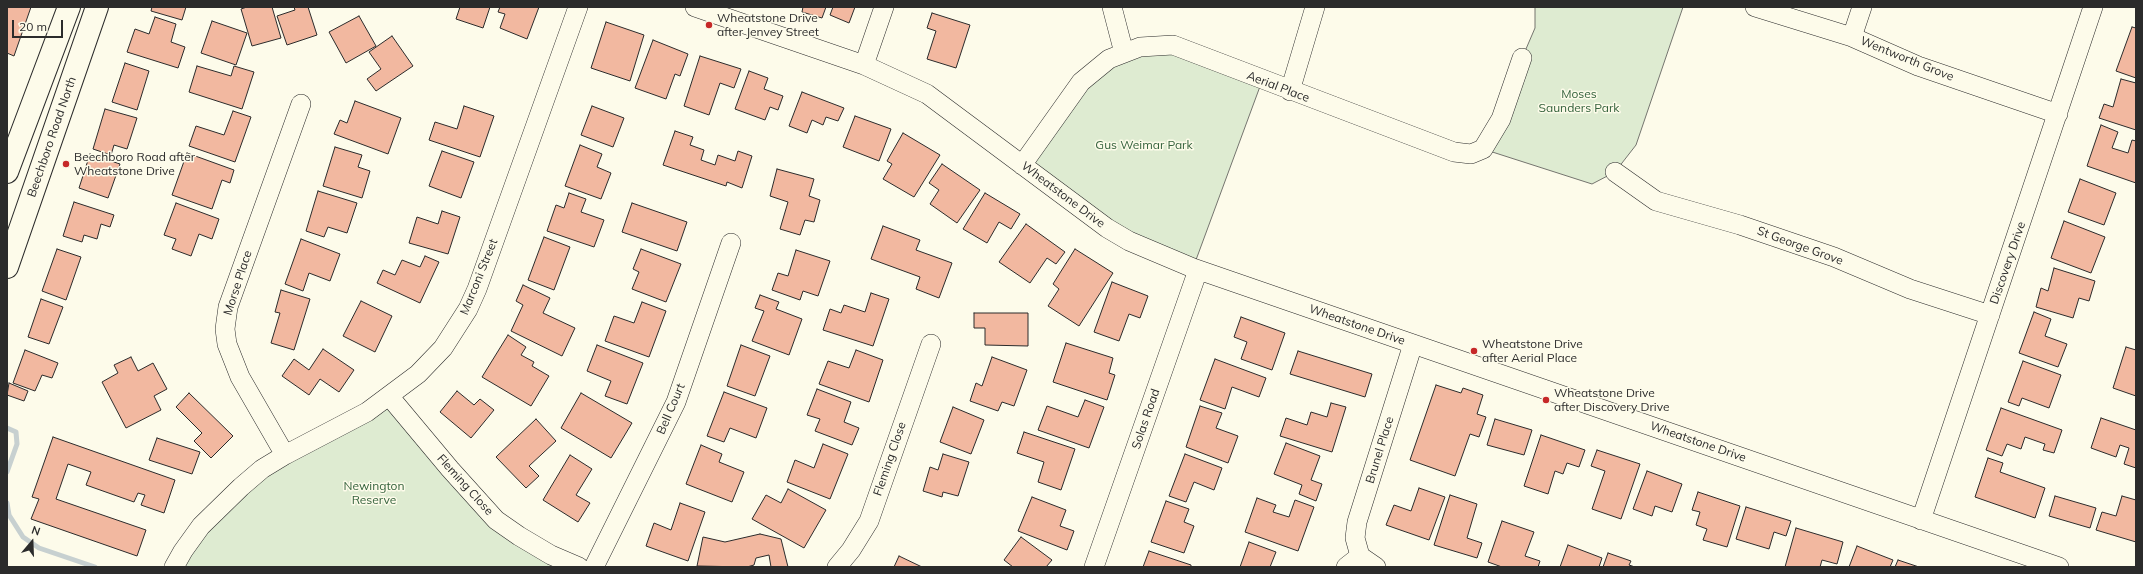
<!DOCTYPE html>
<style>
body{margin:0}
#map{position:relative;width:2143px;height:574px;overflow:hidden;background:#fdfbea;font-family:Mulish,sans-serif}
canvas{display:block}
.frame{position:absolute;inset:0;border:8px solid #2b2b2b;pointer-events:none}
.north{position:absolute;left:12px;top:522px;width:40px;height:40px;-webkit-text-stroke:3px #fdfbea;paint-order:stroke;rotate:19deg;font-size:11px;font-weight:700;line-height:16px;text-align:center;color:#2b2b2b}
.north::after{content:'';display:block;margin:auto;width:14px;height:18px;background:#2b2b2b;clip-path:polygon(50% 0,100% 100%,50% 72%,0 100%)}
.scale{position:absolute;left:12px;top:20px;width:51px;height:18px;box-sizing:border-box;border:2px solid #2b2b2b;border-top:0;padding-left:5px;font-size:12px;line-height:14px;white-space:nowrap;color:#2b2b2b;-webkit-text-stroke:3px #fdfbea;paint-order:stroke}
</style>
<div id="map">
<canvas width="2143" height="574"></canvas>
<div class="frame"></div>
<div class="north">N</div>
<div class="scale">20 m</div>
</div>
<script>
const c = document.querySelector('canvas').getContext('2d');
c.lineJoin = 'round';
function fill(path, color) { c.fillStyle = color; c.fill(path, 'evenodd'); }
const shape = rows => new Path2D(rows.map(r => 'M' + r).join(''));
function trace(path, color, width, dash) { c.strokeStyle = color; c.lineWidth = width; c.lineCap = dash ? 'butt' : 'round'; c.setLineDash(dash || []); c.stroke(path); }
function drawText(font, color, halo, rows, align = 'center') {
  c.font = font + ' Mulish,sans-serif'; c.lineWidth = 3; c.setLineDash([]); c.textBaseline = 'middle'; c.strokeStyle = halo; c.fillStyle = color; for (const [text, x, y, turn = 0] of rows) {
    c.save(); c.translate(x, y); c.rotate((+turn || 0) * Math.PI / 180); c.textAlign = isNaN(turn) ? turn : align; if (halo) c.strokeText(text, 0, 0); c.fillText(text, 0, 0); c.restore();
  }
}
const green = shape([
 [1535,7,1683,7,1636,145,1615,172,1592,184,1483,149,1535,28,1535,7],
 [1156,45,1262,81,1193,268,1129,241,1022,165,1081,82,1156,45],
 [389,396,467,489,579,567,174,567,222,503,389,396]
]);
fill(green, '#deebd1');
trace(green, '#74746e', 1);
trace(shape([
 [7,428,16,432,17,444,7,472],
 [7,503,9,515,23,537,39,548,95,567]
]), '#c7d0d0', 5);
const building = shape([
 [7,7,31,7,14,56,7,53,7,7],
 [152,7,186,7,182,20,151,11,152,7],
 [247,7,272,7,281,38,252,46,241,9,247,7],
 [294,7,308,7,317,35,287,45,277,16,295,10,294,7],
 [460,7,490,7,483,28,456,19,460,7],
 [500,7,539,7,527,39,500,28,505,14,498,12,500,7],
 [803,7,826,7,822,18,802,12,803,7],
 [833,7,855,7,849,23,830,15,833,7],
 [932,13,970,25,956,68,927,59,936,31,927,28,932,13],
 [359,16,376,46,346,63,329,32,359,16],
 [155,17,176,24,171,42,185,47,178,68,127,52,135,29,149,34,155,17],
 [212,21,247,33,236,65,201,53,212,21],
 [606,22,644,35,630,81,591,68,606,22],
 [2132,27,2136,28,2136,78,2116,71,2132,27],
 [392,36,413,66,376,91,367,79,381,69,369,52,392,36],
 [653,40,688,54,680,76,675,74,666,99,635,88,653,40],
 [700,56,741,69,734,88,720,83,709,115,684,106,700,56],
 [125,63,149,71,137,110,112,102,125,63],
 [197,66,231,76,234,66,254,72,242,109,189,92,197,66],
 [749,71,768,78,764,89,783,96,778,110,770,107,765,120,735,109,749,71],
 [2121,79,2136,83,2136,130,2099,118,2104,104,2113,107,2121,79],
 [802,92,844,108,838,121,826,117,823,125,812,120,807,133,789,126,802,92],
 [355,101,401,118,388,154,334,134,340,120,347,123,355,101],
 [464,106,494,116,480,157,429,140,435,122,457,129,464,106],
 [592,106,624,118,613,147,581,135,592,106],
 [105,109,137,118,127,149,114,145,111,155,93,149,105,109],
 [233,111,251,117,235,162,189,146,196,126,224,135,233,111],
 [855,116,891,129,879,161,843,147,855,116],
 [2101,125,2118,132,2112,148,2128,153,2132,140,2136,141,2136,183,2087,166,2101,125],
 [675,131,693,137,690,145,704,150,701,160,715,165,718,155,735,161,738,151,752,156,742,188,727,182,726,186,663,165,675,131],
 [903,133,940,155,914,197,883,179,892,164,887,161,903,133],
 [580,145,602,154,597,167,611,173,601,199,565,186,580,145],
 [335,147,362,155,358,167,370,171,362,198,323,186,335,147],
 [442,151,474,162,461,198,429,186,442,151],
 [187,153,234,170,230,183,222,180,212,209,172,195,187,153],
 [90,154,120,164,108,198,79,188,90,154],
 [942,164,980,190,957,223,930,204,939,190,929,183,942,164],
 [777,169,814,179,809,196,820,200,814,222,805,220,800,235,780,229,788,202,770,196,777,169],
 [2080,179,2116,193,2104,225,2068,212,2080,179],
 [318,191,357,203,347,233,328,227,324,237,306,231,318,191],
 [569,193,586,199,581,212,604,220,594,247,547,231,556,205,564,208,569,193],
 [985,193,1020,214,1011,229,999,222,987,243,963,229,985,193],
 [74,202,114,215,110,227,101,224,97,239,84,235,82,242,63,236,74,202],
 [176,203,219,219,212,239,199,234,191,256,172,249,176,239,164,235,176,203],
 [632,203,687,222,677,251,622,232,632,203],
 [442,211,460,217,448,254,409,243,417,217,438,224,442,211],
 [2064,221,2105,237,2091,273,2051,258,2064,221],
 [1026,224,1065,252,1056,264,1047,258,1030,283,999,262,1026,224],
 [883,226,920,240,916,250,952,263,939,298,916,289,920,277,871,259,883,226],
 [544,237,570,247,554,290,528,280,544,237],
 [301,239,340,254,330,281,309,273,303,291,285,284,301,239],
 [57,249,81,257,66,300,42,291,57,249],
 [641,249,681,264,666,302,632,289,639,272,633,269,641,249],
 [1075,249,1113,273,1079,326,1048,306,1059,289,1053,284,1075,249],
 [796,250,830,261,818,296,803,291,800,300,772,290,778,273,788,276,796,250],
 [425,256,439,262,420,303,377,283,383,270,395,275,402,260,420,267,425,256],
 [2054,268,2095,281,2089,301,2079,298,2073,318,2036,307,2041,288,2048,291,2054,268],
 [1112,282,1148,296,1140,318,1129,314,1119,341,1094,332,1112,282],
 [523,285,550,298,543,313,575,328,562,356,511,331,523,305,516,301,523,285],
 [281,290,310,299,294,350,271,343,280,313,275,312,281,290],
 [871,293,889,299,873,346,823,330,830,309,841,313,844,305,865,312,871,293],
 [760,295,779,302,776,309,802,319,789,355,752,341,764,311,755,308,760,295],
 [41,299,63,307,49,344,28,337,41,299],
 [361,301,392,316,375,352,343,336,361,301],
 [642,302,666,311,649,357,605,341,614,316,634,323,642,302],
 [2034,312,2051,319,2045,336,2067,344,2058,367,2019,353,2034,312],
 [974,313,1028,313,1028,346,985,345,985,328,974,328,974,313],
 [1241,317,1285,333,1272,370,1241,359,1247,342,1234,337,1241,317],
 [508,335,526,347,521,355,534,362,532,366,549,376,531,406,482,377,508,335],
 [1066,343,1113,358,1109,373,1115,375,1107,400,1053,382,1066,343],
 [597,345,643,363,627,404,605,396,611,381,587,371,597,345],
 [741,345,770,356,755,396,727,386,741,345],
 [2126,347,2136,350,2136,396,2113,388,2126,347],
 [323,349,354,370,339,392,320,379,309,395,282,376,294,359,309,370,323,349],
 [25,350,58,363,52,378,42,375,35,391,13,383,25,350],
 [856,350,883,360,869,402,819,384,828,361,849,368,856,350],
 [1298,351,1372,374,1365,397,1290,374,1298,351],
 [131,357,138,371,153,363,167,389,154,396,161,410,126,428,102,382,118,373,114,365,131,357],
 [992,357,1027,370,1014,406,1002,402,998,411,970,401,976,383,982,386,992,357],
 [1215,359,1266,378,1259,397,1232,387,1225,409,1200,400,1215,359],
 [2023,361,2061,375,2049,408,2022,398,2019,406,2008,402,2023,361],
 [9,383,28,391,24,401,7,395,9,383],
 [1436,385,1461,393,1463,388,1483,395,1477,414,1486,417,1479,437,1470,434,1455,476,1410,460,1436,385],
 [817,389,851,402,844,422,859,428,852,445,815,431,820,419,807,415,817,389],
 [457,391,474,405,480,399,494,410,471,438,440,412,457,391],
 [724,392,767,408,756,438,730,428,724,442,707,436,724,392],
 [189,393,233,436,211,458,194,441,202,433,176,407,189,393],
 [581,393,632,423,611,458,561,428,581,393],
 [1085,400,1104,407,1089,448,1038,430,1047,406,1078,417,1085,400],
 [1331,403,1346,407,1332,452,1280,436,1286,418,1307,425,1311,412,1327,417,1331,403],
 [1200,406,1222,413,1216,428,1238,436,1228,463,1186,447,1200,406],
 [953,407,984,420,971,454,940,442,953,407],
 [2001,408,2062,430,2054,453,2043,450,2045,444,2025,437,2021,449,2007,444,2002,456,1986,450,2001,408],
 [2101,418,2136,430,2136,468,2124,464,2129,448,2120,445,2116,457,2091,448,2101,418],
 [536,419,556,441,529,466,539,476,526,488,496,457,536,419],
 [1495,419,1532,430,1524,455,1487,445,1495,419],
 [1024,432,1075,449,1061,490,1038,482,1044,462,1017,453,1024,432],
 [1541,435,1585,450,1579,467,1567,463,1563,474,1555,471,1548,494,1524,486,1541,435],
 [53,437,175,480,164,513,141,505,145,495,138,493,134,502,86,485,91,472,68,464,56,499,146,530,137,556,31,519,39,499,32,497,53,437],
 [157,438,200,452,192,474,149,460,157,438],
 [1286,443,1320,456,1311,480,1322,484,1316,501,1299,494,1302,485,1274,474,1286,443],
 [823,444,848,454,830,499,787,482,795,460,814,468,823,444],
 [701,445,722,454,719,462,744,472,732,502,686,484,701,445],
 [1597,450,1640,464,1621,519,1592,509,1605,471,1591,466,1597,450],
 [943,454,969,462,958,496,943,492,942,497,923,491,930,467,938,470,943,454],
 [1185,454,1222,468,1214,490,1194,482,1186,502,1169,496,1185,454],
 [570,455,592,469,576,495,590,503,578,522,543,500,570,455],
 [1988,458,2003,463,2000,472,2045,488,2035,518,1975,497,1988,458],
 [1647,471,1682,484,1672,512,1655,506,1652,516,1633,509,1647,471],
 [1419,488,1445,497,1429,540,1386,525,1394,505,1411,511,1419,488],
 [788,489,826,510,804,548,752,519,766,495,781,503,788,489],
 [1698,492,1740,506,1727,547,1703,540,1707,529,1696,525,1700,512,1692,510,1698,492],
 [1450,495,1477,504,1467,538,1482,543,1477,558,1434,545,1450,495],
 [2055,496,2096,508,2090,528,2049,516,2055,496],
 [2122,496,2136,500,2136,542,2096,530,2102,512,2116,516,2122,496],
 [1032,497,1066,510,1060,526,1074,531,1067,550,1018,531,1032,497],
 [1257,498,1276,505,1273,512,1289,517,1295,500,1314,507,1298,551,1245,532,1257,498],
 [1166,501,1189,509,1184,522,1194,526,1184,553,1151,542,1166,501],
 [680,503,705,512,688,561,646,546,654,523,671,530,680,503],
 [1746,507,1791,521,1786,536,1774,532,1769,549,1736,539,1746,507],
 [1502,521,1534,532,1525,556,1540,561,1538,567,1502,567,1488,562,1502,521],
 [1796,528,1843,542,1837,564,1822,560,1820,567,1785,567,1796,528],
 [760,534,781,539,788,567,771,567,769,555,756,558,754,565,747,567,697,566,703,537,725,542,760,534],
 [1021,537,1052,560,1046,567,1013,567,1004,560,1021,537],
 [1249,542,1276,552,1270,567,1240,567,1249,542],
 [1568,545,1602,558,1599,567,1560,567,1568,545],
 [1857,546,1893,560,1890,567,1849,567,1857,546],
 [1149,551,1191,565,1191,567,1143,567,1149,551],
 [1608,553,1631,561,1629,565,1635,567,1603,567,1608,553],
 [899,556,922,567,894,567,899,556],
 [1898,560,1919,567,1895,567,1898,560]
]);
fill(building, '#f2b8a0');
trace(building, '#2b2b2b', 1);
const minor = shape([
 [695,7,864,65,927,94,1107,228,1129,241,1193,268,2059,567],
 [1112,7,1124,53],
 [1755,7,1852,37,1918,66,2058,114],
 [1852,37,1862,7],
 [864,65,884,7],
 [1290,91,1315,7],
 [1022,165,1081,82,1109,59,1140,47,1173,45,1454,152,1471,154,1483,149,1501,119,1522,58],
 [1615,172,1656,201,1740,225,1834,257,1910,289,1990,315],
 [389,396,450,469,496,520,519,536,551,555,579,567],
 [285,455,240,377,227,344,225,329,228,307,301,104],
 [1921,520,2093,7],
 [1360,556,1376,567],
 [174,567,183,551,201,526,241,487,262,469,285,455,367,412,418,374,443,348,468,309,477,289,578,7],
 [594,567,676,402,731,243],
 [837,567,851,550,869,521,931,344],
 [1094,567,1198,270],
 [1346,567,1360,556,1355,538,1357,522,1413,344]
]);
const major = shape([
 [7,172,69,7],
 [7,267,97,7]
]);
trace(minor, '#2b2b2b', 20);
trace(major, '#2b2b2b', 24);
trace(minor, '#fdfbea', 19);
trace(major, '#fdfbea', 22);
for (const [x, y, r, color] of [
 [709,25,4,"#c62828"],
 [66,164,4,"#c62828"],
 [1474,351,4,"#c62828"],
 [1546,400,4,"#c62828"]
]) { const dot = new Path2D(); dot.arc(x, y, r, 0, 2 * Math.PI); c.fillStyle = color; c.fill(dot); trace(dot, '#fdfbea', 1.5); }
drawText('12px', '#2b2b2b', '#fdfbea', [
 ["Wheatstone Drive",717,18],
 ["after Jenvey Street",717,32],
 ["Beechboro Road after",74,157],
 ["Wheatstone Drive",74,171],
 ["Wheatstone Drive",1482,344],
 ["after Aerial Place",1482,358],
 ["Wheatstone Drive",1554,393],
 ["after Discovery Drive",1554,407]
], 'left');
drawText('12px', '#2b2b2b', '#fdfbea', [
 ["Wentworth Grove",1907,59,22],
 ["Aerial Place",1278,87,21],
 ["Beechboro Road North",52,137,-71],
 ["Wheatstone Drive",1063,195,37],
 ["St George Grove",1800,246,20],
 ["Discovery Drive",2008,263,-71],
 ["Marconi Street",479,277,-68],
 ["Morse Place",238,283,-72],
 ["Wheatstone Drive",1357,325,19],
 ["Bell Court",671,409,-67],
 ["Solas Road",1146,419,-71],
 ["Wheatstone Drive",1698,442,19],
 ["Brunel Place",1380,450,-73],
 ["Fleming Close",890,459,-71],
 ["Fleming Close",465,485,48]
]);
drawText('12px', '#34623c', '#fdfbea', [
 ["Moses",1579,94],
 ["Saunders Park",1579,108],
 ["Gus Weimar Park",1144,145],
 ["Newington",374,486],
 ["Reserve",374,500]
]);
</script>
